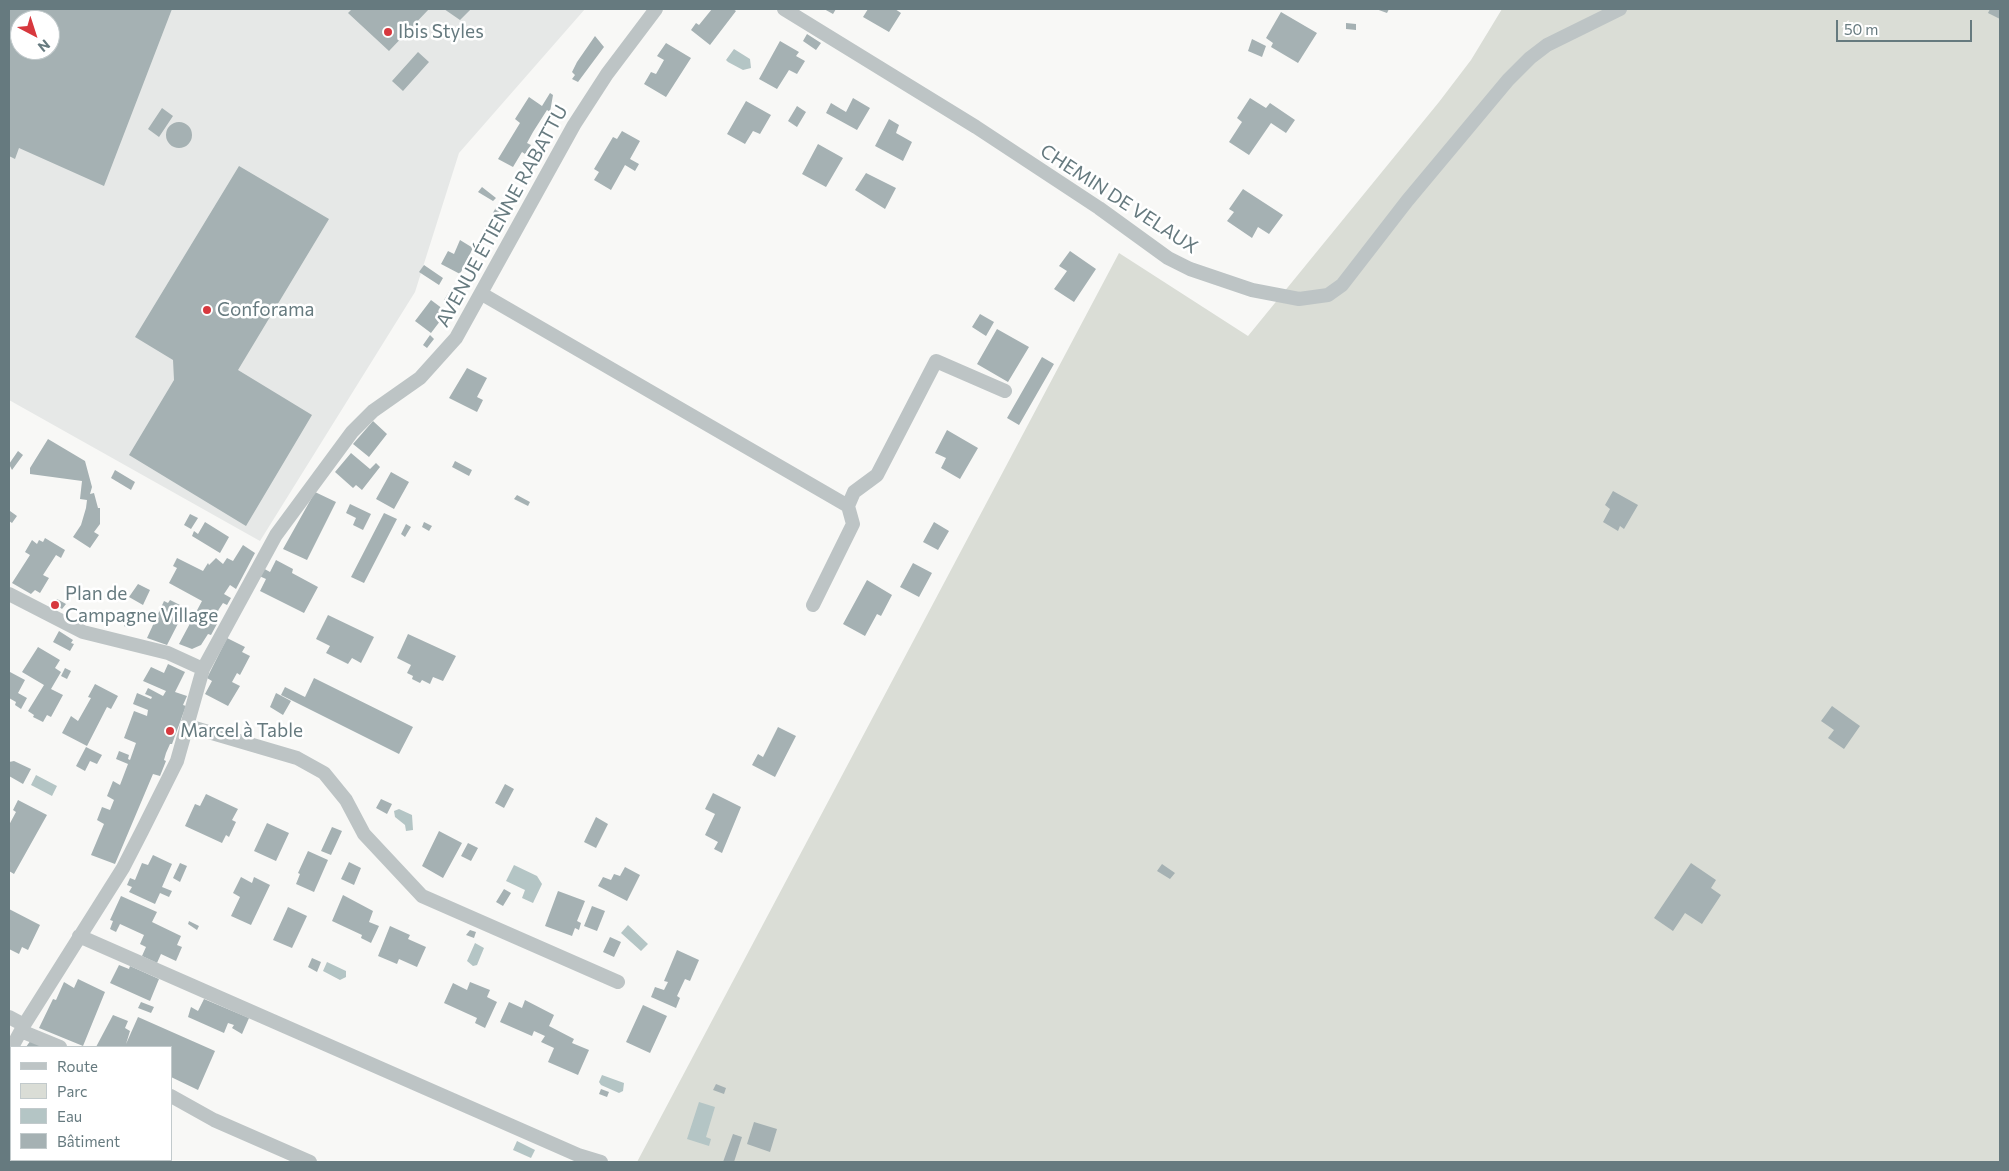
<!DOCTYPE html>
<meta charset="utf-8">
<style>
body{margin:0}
#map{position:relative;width:2009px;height:1171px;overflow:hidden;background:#f8f8f6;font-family:Commissioner,sans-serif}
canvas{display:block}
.frame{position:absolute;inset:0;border:10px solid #667a7f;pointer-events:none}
.legend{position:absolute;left:10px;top:1046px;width:162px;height:115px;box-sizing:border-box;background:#fff;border:1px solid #c2cacc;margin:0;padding:6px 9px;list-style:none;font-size:15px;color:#667a7f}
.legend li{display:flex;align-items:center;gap:10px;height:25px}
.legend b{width:25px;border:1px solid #c2cacc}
.north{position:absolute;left:10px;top:10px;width:50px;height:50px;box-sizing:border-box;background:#fff;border:1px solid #c2cacc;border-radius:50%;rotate:140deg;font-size:14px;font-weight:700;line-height:20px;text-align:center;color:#667a7f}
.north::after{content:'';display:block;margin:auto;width:18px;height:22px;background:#d7383e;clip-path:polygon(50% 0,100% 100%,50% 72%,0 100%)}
.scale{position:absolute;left:1836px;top:20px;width:136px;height:22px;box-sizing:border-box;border:2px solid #667a7f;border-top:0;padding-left:6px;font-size:15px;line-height:18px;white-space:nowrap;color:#667a7f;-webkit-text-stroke:4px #fff;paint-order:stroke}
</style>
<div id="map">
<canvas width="2009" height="1171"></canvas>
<div class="frame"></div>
<ul class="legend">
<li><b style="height:6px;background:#bdc4c5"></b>Route</li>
<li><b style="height:14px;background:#daddd6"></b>Parc</li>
<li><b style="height:14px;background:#b4c5c5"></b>Eau</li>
<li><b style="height:14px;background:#a5b1b3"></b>Bâtiment</li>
</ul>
<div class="north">N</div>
<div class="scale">50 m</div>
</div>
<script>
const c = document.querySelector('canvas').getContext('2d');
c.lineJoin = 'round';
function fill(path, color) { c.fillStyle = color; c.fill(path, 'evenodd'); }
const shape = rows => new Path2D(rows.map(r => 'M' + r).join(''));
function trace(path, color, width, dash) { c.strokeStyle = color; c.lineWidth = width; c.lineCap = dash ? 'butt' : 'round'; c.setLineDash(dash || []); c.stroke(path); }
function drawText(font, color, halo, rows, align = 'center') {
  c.font = font + ' Commissioner,sans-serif'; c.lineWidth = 5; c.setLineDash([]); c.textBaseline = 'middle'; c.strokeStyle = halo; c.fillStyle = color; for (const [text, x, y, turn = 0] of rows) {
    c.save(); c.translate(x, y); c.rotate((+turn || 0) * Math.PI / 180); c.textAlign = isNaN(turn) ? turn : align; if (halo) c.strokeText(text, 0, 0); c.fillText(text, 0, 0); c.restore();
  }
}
fill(shape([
 [9,9,585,9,459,153,415,292,260,541,9,400],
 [20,20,50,20,50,50,20,50]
]), '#e6e8e7');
fill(shape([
 [1502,9,2000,9,2000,1162,637,1162,1119,253,1248,336,1439,102,1471,60]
]), '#daddd6');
fill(shape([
 [734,49,750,59,751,68,743,70,728,62,726,60],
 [36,775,57,786,52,796,31,785],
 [399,809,412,815,413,830,406,831,405,825,395,817,394,811],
 [514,865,537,876,542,884,533,903,522,898,525,890,506,881],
 [628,925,648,944,641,951,621,933],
 [475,943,484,948,477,965,473,966,467,961],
 [327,962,346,971,346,977,340,980,323,971],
 [602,1075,624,1083,623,1091,619,1093,601,1085,599,1082],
 [699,1102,715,1107,706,1137,711,1139,709,1146,687,1139],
 [517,1141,535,1150,531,1158,513,1150]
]), '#b4c5c5');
fill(shape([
 [9,9,172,9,104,186,19,148,15,159,9,156],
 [20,20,50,20,50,50,20,50],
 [352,9,429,9,389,51,348,13],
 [444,9,471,9,460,20],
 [712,9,733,9,736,11,710,45,691,30,696,23,699,25],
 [824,9,836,9,833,14],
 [868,9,895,9,901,13,889,32,863,17],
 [1376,9,1389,9,1387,13],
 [1990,9,2000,9,2000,19,1988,13],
 [1281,12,1317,33,1298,63,1271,47,1273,43,1266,38],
 [1346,23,1356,24,1356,30,1346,29],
 [807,34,821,43,816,50,803,41],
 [595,36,604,47,578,82,572,79,575,75,572,72,577,62],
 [1252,39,1266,46,1262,57,1248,51],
 [780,41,799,52,796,56,805,61,797,74,789,70,777,89,759,79],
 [666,43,691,58,666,97,644,84,651,72,656,74,664,60,657,56],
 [418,52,429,62,403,91,392,81],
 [550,93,553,95,550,112,547,110,533,132,527,143,531,145,525,154,522,152,513,167,498,159,520,123,515,119,529,97,542,106],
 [853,98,870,108,857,130,826,113,831,103,846,112],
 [1250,98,1266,108,1270,103,1295,120,1286,133,1271,123,1249,155,1229,142,1242,122,1237,118],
 [746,101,771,115,760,134,753,131,745,144,727,134],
 [797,106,806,112,797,127,788,121],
 [162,108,173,116,159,137,148,129],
 [889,119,899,125,896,133,912,142,903,161,875,146],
 '166 135a13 13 0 1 1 26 0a13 13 0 1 1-26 0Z',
 [622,131,640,141,630,159,639,164,635,171,625,165,611,190,594,180,599,172,594,169,613,137,617,139],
 [818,144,843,158,826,187,802,174],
 [239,166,329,219,238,370,312,415,246,526,129,455,174,380,173,360,135,337],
 [866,173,896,188,885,209,855,190],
 [482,187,496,198,493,201,478,192],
 [1243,189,1283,215,1269,234,1258,227,1252,238,1227,221,1234,212,1229,209],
 [499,202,504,204,502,208,508,210,496,233,485,227],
 [460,240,473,248,460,274,441,264,448,251,454,254],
 [1070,251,1096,269,1074,302,1054,289,1067,271,1059,266],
 [424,265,443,278,439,285,419,272],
 [452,287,463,294,454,307,444,300],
 [431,300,447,312,431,333,415,321],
 [980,314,994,322,986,336,972,327],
 [997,329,1029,347,1008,382,977,364],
 [430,335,434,339,427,348,423,345],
 [1042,357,1054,364,1019,425,1007,418],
 [467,368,487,378,477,397,483,400,477,412,449,398],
 [373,421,387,434,369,457,353,444],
 [947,430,978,448,960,479,941,468,946,458,935,453],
 [48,439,85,461,92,487,90,494,94,493,98,508,100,508,100,524,94,532,99,535,90,548,73,537,81,525,86,508,87,500,80,499,82,481,30,474,30,468],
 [18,451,23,455,12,470,9,464],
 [351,453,370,469,376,463,380,467,362,490,356,485,353,488,335,472],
 [455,461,472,470,469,476,452,467],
 [115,470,135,482,131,490,111,478],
 [391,472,409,482,394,509,376,499],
 [1613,491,1638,505,1624,529,1620,526,1618,531,1603,522,1610,509,1605,505],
 [315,492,336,502,307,560,283,549],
 [517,495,530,502,528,506,514,499],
 [350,504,371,514,363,530,353,525,356,518,346,513],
 [10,511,17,516,12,523,9,521],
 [384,513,397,519,364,583,351,577],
 [190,514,198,518,191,529,184,525],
 [205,522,229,537,220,553,192,536,194,531,198,534],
 [424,522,432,526,429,531,422,527],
 [934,522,949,531,938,550,923,542],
 [406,524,411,527,405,537,401,534],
 [45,538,65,550,61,558,56,555,43,575,49,578,40,593,35,590,31,594,12,583,30,555,25,552,32,540,37,544,39,540,43,542],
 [243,545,255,553,236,589,230,585,224,594,231,598,227,605,223,603,219,609,214,619,218,622,211,635,208,634,201,645,192,649,179,644,202,601,169,583,177,568,173,566,177,558,203,571,208,563,209,565,216,558,223,564,227,558,233,561],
 [276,560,293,569,292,573,318,587,304,613,260,591,266,579,257,575,261,567,270,572],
 [913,563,932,573,919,597,900,587],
 [867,580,892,595,881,616,877,614,865,636,843,624],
 [138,584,150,590,143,605,129,597],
 [57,599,66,604,62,609,54,603],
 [170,600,186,608,167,645,147,638,164,601,168,603],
 [128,615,132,617,128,628,124,626],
 [328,615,374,637,361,663,352,658,348,664,326,653,330,646,316,639],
 [59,631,73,640,71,643,74,644,70,651,53,642],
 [408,634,456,656,443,681,433,677,430,684,422,680,420,683,412,679,413,676,407,673,411,665,397,658],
 [227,638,245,647,242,652,250,656,240,675,237,673,232,682,240,686,228,706,205,694,212,681,207,678],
 [38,647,60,660,55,668,61,672,51,689,63,695,51,717,47,715,43,722,33,717,34,715,28,711,44,685,22,672],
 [168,664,185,672,175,692,187,696,183,705,186,706,172,744,170,744,166,753,164,760,166,761,160,776,153,774,115,864,91,855,104,824,97,820,102,807,110,810,114,800,107,796,113,781,120,785,128,764,116,759,119,751,129,755,128,759,130,760,136,743,124,738,134,711,147,716,148,710,133,704,137,693,151,699,152,697,145,694,148,688,163,696,166,691,143,681,151,667,164,673],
 [65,668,71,671,67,679,61,676],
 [10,672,25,680,18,693,27,698,21,709,15,705,16,702,9,698],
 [314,678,413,727,399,754,281,695,285,687,305,697],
 [95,684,118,696,111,709,107,707,87,746,62,733,71,716,78,721,91,698,88,697],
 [276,693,291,701,283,715,270,707],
 [1832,706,1860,726,1844,749,1828,738,1834,730,1821,721],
 [778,727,796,736,775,777,752,765,758,754,763,757],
 [86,747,102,755,97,764,90,761,85,771,76,766],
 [14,761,31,769,23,784,9,776,9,762],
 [505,784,514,789,504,808,495,803],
 [713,793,741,807,722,853,714,849,718,842,705,835,715,814,705,809],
 [206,794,238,809,232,820,236,822,229,837,226,835,222,843,185,826,195,804,200,806],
 [381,799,392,804,387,814,376,808],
 [18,800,47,815,14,874,9,871,9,825,16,812,13,810],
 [596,817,608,824,596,848,584,842],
 [267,823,289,833,276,861,254,851],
 [332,827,342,831,331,855,321,851],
 [439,831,462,843,443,878,422,866],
 [468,843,478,848,471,861,461,856],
 [308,851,328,860,314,892,296,884,300,874,298,873],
 [153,855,172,864,162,887,172,891,169,897,160,893,155,904,129,892,132,887,127,885,130,878,135,880,142,863,148,865],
 [349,862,361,868,354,885,341,879],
 [180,863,187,866,180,882,173,878],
 [1691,863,1716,880,1711,888,1721,895,1702,924,1685,913,1673,931,1654,918],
 [1162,864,1175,873,1170,879,1157,871],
 [625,867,640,875,627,901,598,886,603,877,611,880,614,874,620,876],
 [241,877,252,883,254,877,270,885,251,925,231,916,240,897,233,893],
 [504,889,511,893,503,906,496,902],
 [558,891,585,901,577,921,581,923,579,930,575,928,572,936,545,926],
 [343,895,373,911,369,922,379,926,371,943,361,938,362,935,332,921],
 [121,896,157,912,152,922,181,936,177,945,182,947,176,961,161,954,157,963,142,956,146,947,140,944,144,935,120,924,116,932,110,929,113,921,110,920],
 [592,906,605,911,597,931,584,926],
 [288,907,307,916,292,948,273,940],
 [9,909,40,925,28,950,22,947,19,954,9,949],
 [189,921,199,926,197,930,188,924],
 [390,926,410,935,408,939,426,947,417,967,399,959,397,964,378,956],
 [470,930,476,932,474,938,466,935],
 [610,937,621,942,614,957,603,952],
 [677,950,699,960,690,981,685,979,677,996,680,998,676,1008,651,997,655,987,664,990,668,982,664,981],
 [312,958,321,962,317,972,308,967],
 [119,965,129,969,130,966,159,979,150,1001,110,983],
 [78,979,105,992,83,1046,39,1028,53,999,56,1000,64,982,74,988],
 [470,982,490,990,487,997,497,1002,485,1028,475,1023,477,1018,444,1003,453,983,467,990],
 [204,999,249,1018,242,1034,232,1028,234,1025,228,1023,224,1033,188,1017,191,1007,198,1011],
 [525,1000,554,1015,549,1026,574,1039,572,1043,589,1050,578,1075,548,1062,554,1048,541,1042,545,1036,534,1031,532,1036,500,1022,509,1002,522,1008],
 [141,1002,154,1007,151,1013,138,1008],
 [643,1005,667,1016,650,1053,626,1042],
 [113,1015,128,1021,125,1028,130,1031,126,1044,138,1017,215,1051,198,1090,171,1077,171,1047,96,1047],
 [31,1040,45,1047,26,1047],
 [11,1078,11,1109,9,1108,9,1082],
 [716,1084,726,1088,724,1094,713,1090],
 [601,1089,609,1092,607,1097,599,1094],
 [754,1122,777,1129,770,1152,747,1144],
 [733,1134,742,1137,734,1162,723,1162]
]), '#a5b1b3');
trace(shape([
 [784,9,976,127,1099,208,1168,258,1190,269,1252,290,1299,299,1328,295,1342,285,1407,201,1508,80,1530,58,1547,45,1620,9],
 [482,294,848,506],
 [9,594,83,632,168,653,203,669],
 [813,605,853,524,848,506,854,492,877,475,936,361,1005,391],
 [188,726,297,758,324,773,346,800,364,834,422,896,618,982],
 [79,936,578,1155,601,1162],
 [9,1017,24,1025],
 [21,1031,60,1047],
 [12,1047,24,1025,123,868,142,831,177,761,203,669,276,535,352,432,373,411,420,378,456,338,574,125,607,74,656,9],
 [171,1096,214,1120,310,1162]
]), '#bdc4c5', 14);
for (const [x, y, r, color] of [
 [388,32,5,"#d7383e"],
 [207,310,5,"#d7383e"],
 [55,605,5,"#d7383e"],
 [170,731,5,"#d7383e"]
]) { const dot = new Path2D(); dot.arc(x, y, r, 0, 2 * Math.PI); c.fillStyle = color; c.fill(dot); trace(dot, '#fff', 2); }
drawText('19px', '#667a7f', '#fff', [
 ["Ibis Styles",398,32],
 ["Conforama",217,310],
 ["Plan de",65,594],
 ["Campagne Village",65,616],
 ["Marcel à Table",180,731]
], 'left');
drawText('19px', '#667a7f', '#fff', [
 ["CHEMIN DE VELAUX",1119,199,33],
 ["AVENUE ÉTIENNE RABATTU",502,216,-61]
]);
</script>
